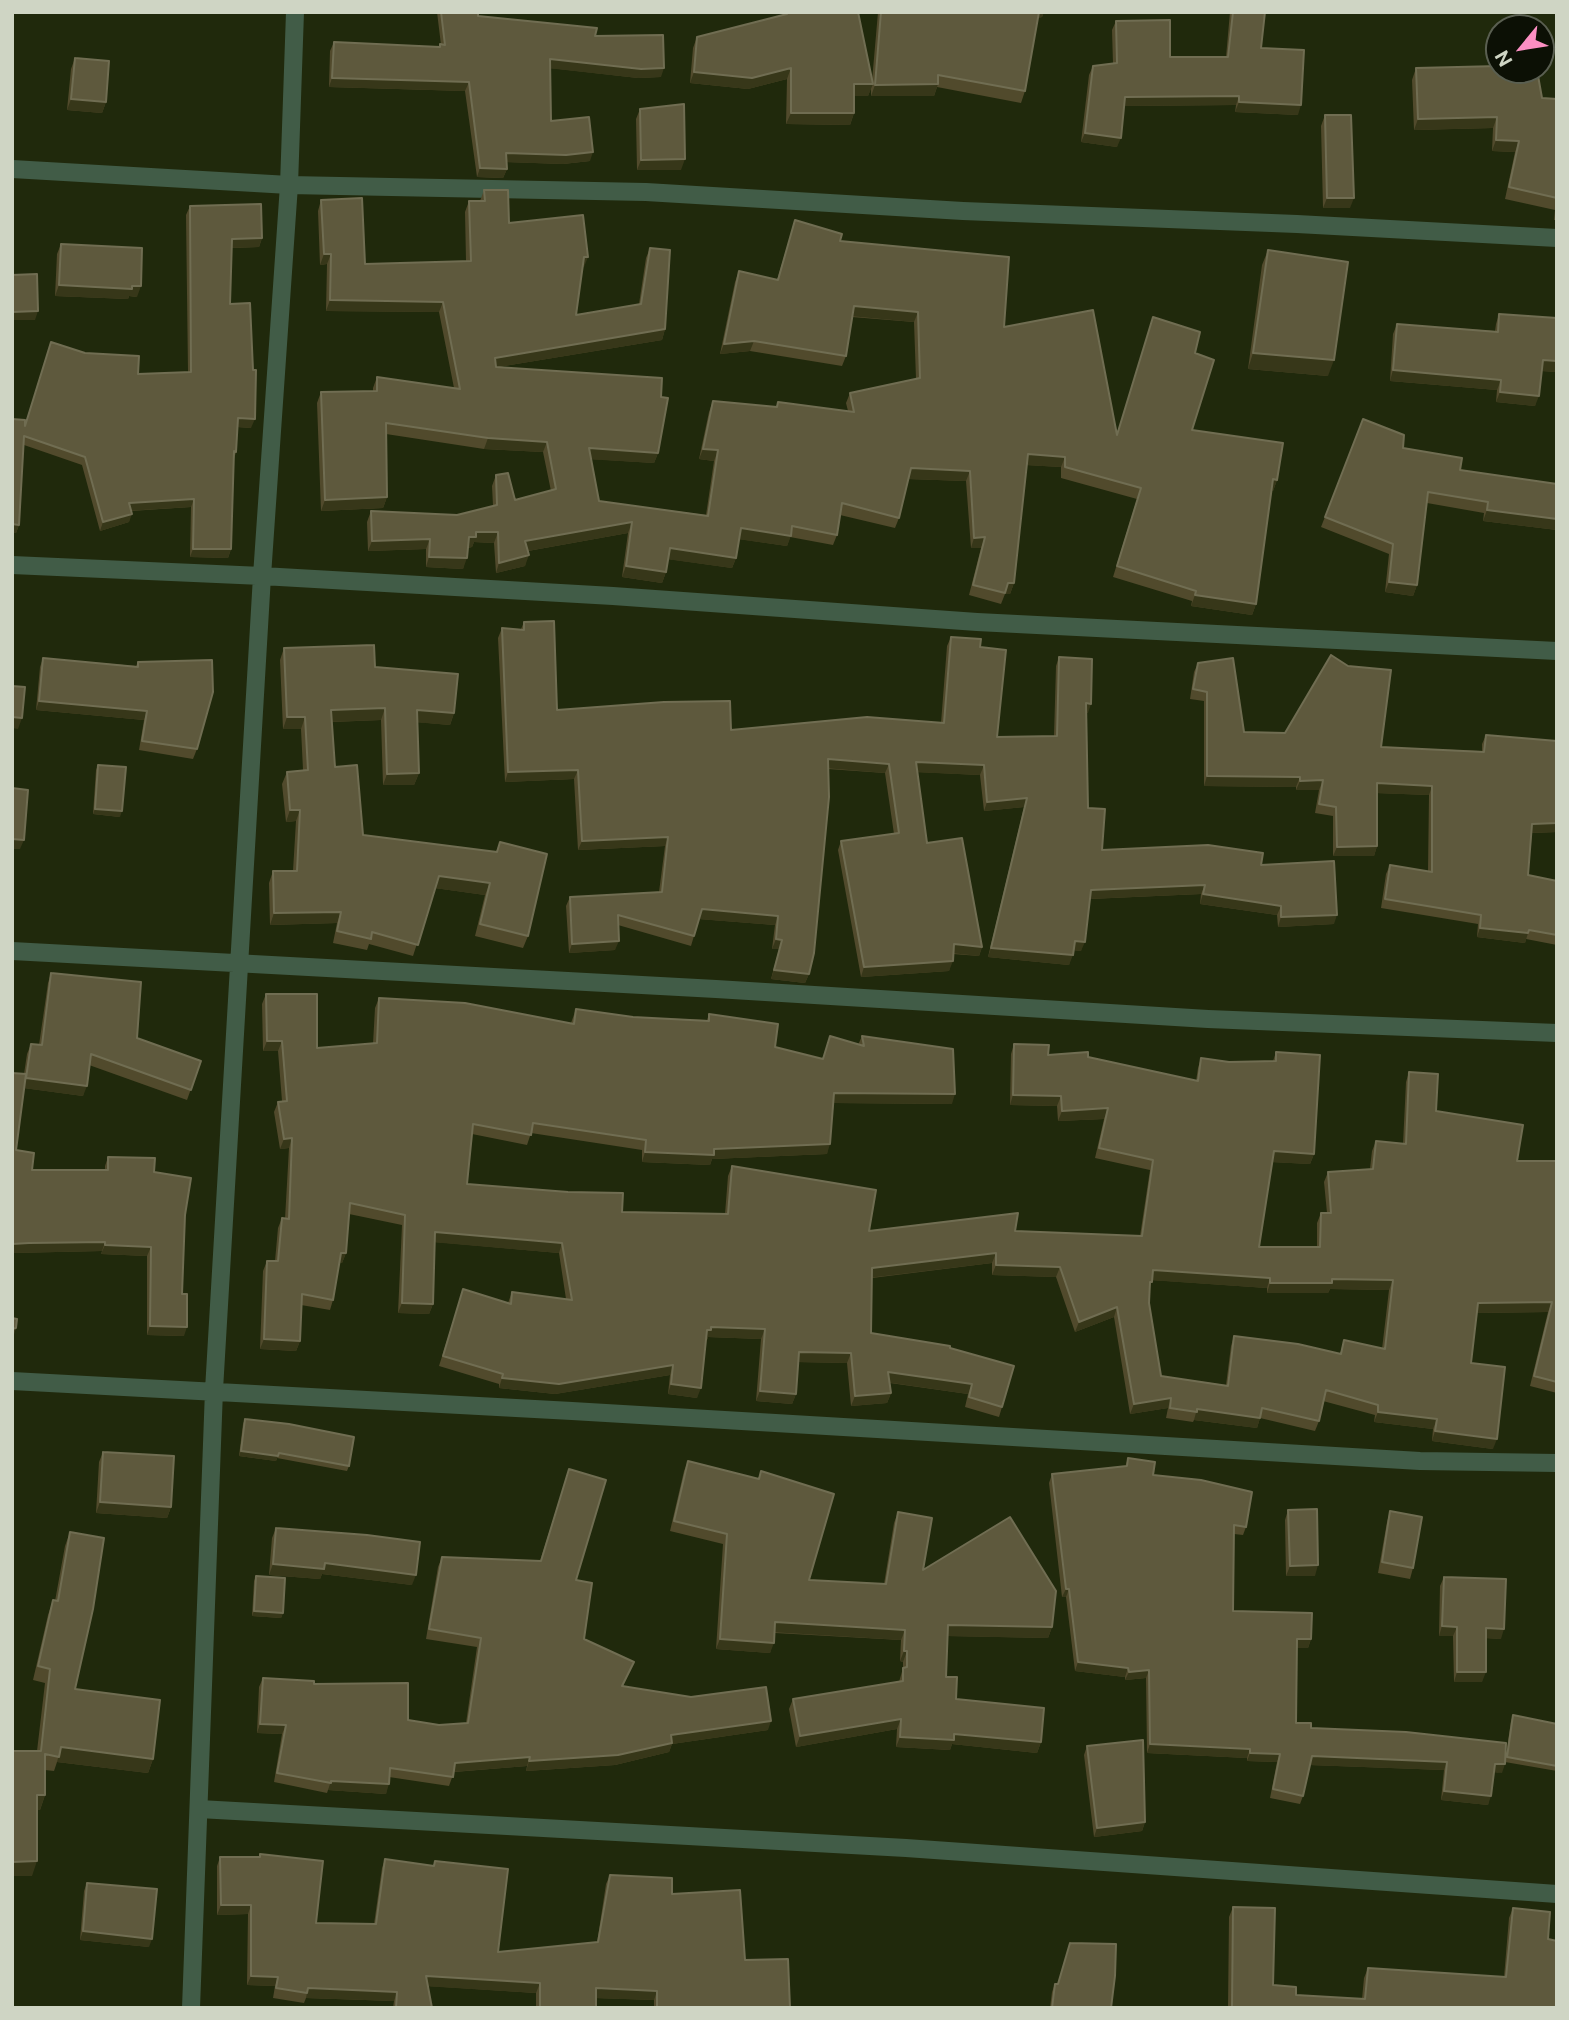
<!DOCTYPE html>
<style>
body{margin:0}
#map{position:relative;width:1569px;height:2020px;overflow:hidden;background:#20290c;font-family:"Public Sans",sans-serif}
canvas{display:block}
.frame{position:absolute;inset:0;border:14px solid #cfd5c4;pointer-events:none}
.north{position:absolute;left:1485px;top:14px;width:70px;height:70px;box-sizing:border-box;background:#0c1005;border:2px solid #5a5f51;border-radius:50%;rotate:240deg;font-size:19px;font-weight:700;line-height:28px;text-align:center;color:#cfd5c4}
.north::after{content:'';display:block;margin:auto;width:24px;height:32px;background:#fc8fc3;clip-path:polygon(50% 0,100% 100%,50% 72%,0 100%)}
</style>
<div id="map">
<canvas width="1569" height="2020"></canvas>
<div class="frame"></div>
<div class="north">N</div>
</div>
<script>
const c = document.querySelector('canvas').getContext('2d');
c.lineJoin = 'round';
const shape = rows => new Path2D(rows.map(r => 'M' + r).join(''));
function trace(path, color, width, dash) { c.strokeStyle = color; c.lineWidth = width; c.lineCap = dash ? 'butt' : 'round'; c.setLineDash(dash || []); c.stroke(path); }
function fill(path, color) { c.fillStyle = color; c.fill(path, 'evenodd'); }
trace(shape([
 [12,169,289,185,646,192,963,211,1297,224,1557,238],
 [12,565,262,576,613,596,977,622,1557,651],
 [12,951,716,989,1208,1019,1557,1033],
 [12,1381,572,1411,1420,1461,1557,1463],
 [199,1809,906,1848,1557,1894],
 [191,2008,214,1390,262,576,289,185,295,12]
]), '#415c47', 18);
fill(shape([
 [437,12,478,12,478,16,595,36,661,77,638,78,550,68,551,121,590,161,563,164,506,162,507,169,503,178,477,177,465,91,329,87,330,51,334,42,439,47,441,45],
 [783,12,858,12,872,81,878,12,1044,12,1042,17,1038,18,1025,91,1021,103,937,87,934,96,871,96,871,88,868,96,854,96,854,113,850,125,786,124,787,79,748,89,690,83,693,48,697,37,783,15],
 [1230,12,1265,12,1261,48,1298,115,1235,112,1236,105,1124,106,1117,147,1081,142,1089,75,1093,66,1113,64,1112,30,1116,21,1170,57,1226,57],
 [1499,32,1499,61,1496,41],
 [75,58,106,102,102,113,67,110,71,69],
 [1416,68,1542,98,1557,99,1557,220,1554,220,1555,210,1505,199,1515,152,1492,151,1493,128,1414,130,1412,80],
 [640,109,681,170,637,170,636,119],
 [1325,115,1350,208,1323,208,1321,126],
 [484,190,509,223,584,267,583,267,576,315,639,304,646,258,650,248,665,329,662,340,498,367,658,453,654,463,591,459,599,501,706,515,714,461,699,459,709,412,713,401,776,407,778,402,848,411,846,403,850,393,916,379,914,322,852,317,846,356,842,366,750,351,720,354,735,282,739,271,777,280,795,220,840,241,1004,327,1117,434,1153,317,1195,353,1192,430,1277,480,1273,491,1271,490,1256,604,1252,615,1191,606,1192,601,1113,577,1137,499,1061,478,1061,467,1027,465,1014,583,1010,594,1005,594,1001,604,969,595,981,548,971,548,966,481,908,479,899,518,895,528,840,515,837,535,833,545,790,537,787,546,739,539,736,558,732,568,668,559,666,572,662,583,622,577,628,533,528,551,525,566,496,573,494,543,474,542,472,547,468,548,463,569,426,567,426,549,368,551,367,522,371,511,457,515,493,506,492,486,496,475,515,500,551,491,543,452,484,449,386,434,387,497,383,508,321,511,317,403,321,392,373,391,373,388,377,377,454,388,439,312,326,311,327,264,320,265,318,211,321,200,365,264,466,261,465,212,469,201,480,201],
 [190,206,262,238,259,247,232,248,230,304,251,428,238,427,236,452,234,459,231,549,228,558,190,557,191,507,131,511,129,522,100,531,82,465,24,445,19,525,16,533,12,533,12,419,25,425,138,374,188,372,186,215],
 [61,244,137,297,129,296,128,299,55,296,57,254],
 [1268,250,1328,376,1248,369,1262,265],
 [1499,314,1557,372,1542,371,1535,406,1496,402,1497,390,1390,381,1393,334,1397,324,1495,331,1496,324],
 [1363,419,1403,448,1460,470,1557,530,1483,521,1484,513,1427,503,1417,585,1413,596,1385,592,1389,554,1321,527],
 [524,622,557,710,731,730,941,723,947,646,951,637,980,647,997,737,1054,736,1056,666,1059,657,1088,713,1086,713,1088,808,1102,850,1261,865,1334,924,1278,927,1277,915,1200,904,1201,894,1090,899,1081,951,1073,950,1069,965,988,957,1024,807,984,811,980,775,917,772,927,843,982,947,979,956,953,954,949,971,861,977,838,850,841,841,894,834,885,773,828,769,809,974,805,983,771,979,779,949,772,949,775,925,699,919,691,946,618,925,615,950,569,953,566,906,570,897,659,892,665,846,578,850,574,779,505,782,498,638,502,628,521,629],
 [284,648,375,667,454,713,450,725,417,722,419,773,414,785,383,785,381,720,332,722,335,767,363,835,496,852,500,842,528,936,523,948,475,936,485,895,435,888,413,956,369,944,367,950,333,943,337,923,270,925,269,883,273,871,293,871,296,821,286,822,282,784,287,772,303,770,301,729,283,729,280,660],
 [43,658,136,666,138,662,197,749,193,759,139,750,144,720,36,710,40,667],
 [1198,663,1244,732,1381,747,1482,751,1482,744,1486,735,1557,741,1557,832,1532,833,1528,875,1557,881,1557,945,1526,939,1525,943,1477,937,1478,924,1381,908,1386,874,1390,865,1428,871,1429,795,1377,793,1377,846,1374,856,1333,856,1333,816,1315,813,1319,790,1296,790,1296,787,1204,786,1204,701,1190,699,1194,672],
 [98,765,120,817,93,814,96,770],
 [51,973,137,1038,201,1061,187,1100,89,1065,83,1096,24,1088,16,1150,32,1170,105,1170,105,1166,108,1157,154,1172,185,1215,182,1294,184,1336,147,1335,147,1256,101,1254,102,1251,12,1253,12,1073,24,1074,27,1054,31,1044,39,1045,48,983],
 [266,994,317,1048,373,1044,375,1008,379,998,571,1023,576,1009,633,1017,707,1020,709,1014,775,1047,823,1059,830,1036,858,1045,862,1036,952,1104,834,1103,827,1154,712,1159,710,1165,642,1162,642,1150,531,1133,527,1145,472,1134,467,1184,622,1212,725,1214,728,1176,732,1166,869,1231,1015,1231,1140,1236,1150,1170,1095,1158,1104,1119,1058,1121,1057,1106,1010,1105,1011,1054,1014,1044,1048,1055,1088,1057,1196,1081,1198,1068,1201,1058,1229,1062,1273,1061,1276,1052,1314,1154,1310,1164,1272,1162,1259,1247,1317,1247,1317,1223,1321,1213,1327,1213,1324,1182,1328,1172,1370,1169,1372,1151,1376,1141,1403,1144,1406,1082,1409,1072,1436,1111,1517,1161,1557,1161,1557,1393,1530,1386,1548,1312,1477,1313,1471,1363,1493,1449,1432,1441,1433,1429,1374,1422,1375,1415,1323,1401,1319,1421,1315,1431,1260,1418,1257,1428,1194,1420,1193,1422,1166,1418,1168,1408,1130,1414,1114,1317,1075,1332,1056,1277,992,1275,992,1263,872,1278,871,1333,950,1348,1002,1407,999,1417,965,1407,968,1394,890,1383,891,1393,887,1403,851,1406,847,1363,798,1362,796,1394,792,1404,756,1401,761,1339,708,1337,707,1340,706,1340,697,1398,668,1394,670,1375,555,1394,499,1388,499,1384,439,1366,463,1289,508,1303,512,1292,566,1299,559,1253,435,1242,433,1304,429,1314,398,1313,402,1225,349,1214,346,1253,342,1263,339,1263,333,1300,330,1310,301,1305,300,1341,296,1351,260,1349,263,1271,267,1261,275,1261,278,1228,282,1218,285,1219,289,1148,280,1149,274,1112,278,1102,282,1101,278,1051,263,1051,262,1004],
 [1152,1280,1267,1288,1267,1293,1328,1293,1330,1289,1389,1290,1382,1349,1344,1340,1340,1354,1234,1336,1231,1346,1226,1385,1161,1376,1149,1303,1149,1288],
 [245,1419,349,1466,347,1471,277,1458,276,1461,239,1456,243,1424],
 [103,1452,171,1507,167,1518,96,1513,99,1462],
 [1128,1458,1153,1475,1246,1527,1243,1535,1234,1534,1233,1611,1311,1639,1308,1648,1297,1648,1296,1723,1311,1728,1502,1773,1494,1772,1488,1805,1441,1800,1444,1770,1310,1765,1303,1796,1300,1804,1270,1798,1277,1762,1247,1761,1247,1758,1147,1753,1146,1678,1125,1680,1125,1677,1075,1671,1066,1597,1062,1597,1049,1483,1052,1474,1125,1467],
 [688,1461,809,1580,884,1584,894,1523,898,1512,923,1570,1052,1627,1048,1638,948,1636,946,1677,956,1699,1041,1742,1037,1753,952,1744,950,1750,896,1747,897,1729,796,1747,789,1709,793,1699,899,1682,903,1668,903,1662,900,1661,901,1640,775,1633,770,1653,716,1649,723,1544,670,1531,684,1471],
 [569,1469,576,1580,584,1639,634,1662,623,1686,768,1730,672,1744,669,1752,615,1765,526,1771,527,1766,454,1772,449,1786,389,1777,386,1794,328,1790,327,1793,274,1782,282,1734,257,1733,259,1687,263,1678,314,1684,408,1720,439,1725,466,1723,477,1647,426,1639,438,1567,442,1557,540,1561],
 [1288,1510,1315,1576,1286,1576,1285,1520],
 [1390,1511,1413,1568,1410,1579,1378,1573,1387,1522],
 [276,1528,412,1585,322,1574,320,1579,269,1575,272,1538],
 [70,1532,75,1689,153,1759,148,1773,57,1762,54,1771,45,1770,45,1795,40,1810,37,1810,32,1876,37,1751,45,1683,33,1680,48,1615,53,1600,55,1601,65,1546],
 [256,1576,283,1613,281,1618,252,1616,254,1581],
 [1444,1577,1501,1639,1486,1638,1482,1682,1454,1682,1453,1636,1439,1636,1440,1586],
 [1513,1715,1557,1724,1557,1771,1505,1762,1511,1721],
 [1087,1746,1145,1822,1142,1831,1094,1837,1084,1755],
 [220,1857,316,1923,374,1924,382,1868,385,1859,433,1866,435,1861,498,1952,597,1943,606,1884,610,1875,672,1894,745,1960,790,2008,654,2008,654,2000,596,1998,596,2008,536,2008,536,1993,428,1986,432,2008,393,2008,394,2001,306,1998,304,2003,273,1998,275,1986,247,1985,248,1914,217,1915,217,1866],
 [87,1883,149,1947,80,1940,84,1891],
 [1233,1907,1273,1985,1296,1995,1362,1999,1364,1978,1368,1968,1504,1977,1509,1918,1513,1908,1548,1939,1557,2008,1228,2008,1229,1917],
 [1055,1984,1057,1984,1111,2008,1050,2008,1052,1992]
]), '#514a2c');
fill(shape([
 [1038,12,1044,12,1042,17,1036,19],
 [550,59,664,68,661,77,638,78,547,68],
 [791,68,787,79,748,89,690,83,694,72],
 [332,78,469,82,465,91,329,87],
 [854,84,873,84,868,96,850,96],
 [938,84,934,96,871,96,875,85],
 [1239,96,1236,105,1122,106,1125,97],
 [71,99,106,102,102,113,67,110],
 [1239,102,1301,105,1298,115,1235,112],
 [791,113,854,113,850,125,786,124],
 [1497,117,1493,128,1414,130,1418,119],
 [1085,133,1121,138,1117,147,1081,142],
 [1496,140,1519,141,1515,152,1492,151],
 [593,152,590,161,563,164,503,162,506,153],
 [685,159,681,170,637,170,641,160],
 [480,168,507,169,503,178,477,177],
 [1327,198,1354,198,1350,208,1323,208],
 [262,238,259,247,229,248,232,239],
 [324,254,331,254,327,264,320,265],
 [584,257,588,257,584,267,580,268],
 [59,285,132,286,141,286,137,297,129,296,128,299,55,296],
 [330,300,443,302,439,312,326,311],
 [854,306,918,312,914,322,850,316],
 [38,311,35,320,12,320,12,312],
 [665,329,662,340,492,368,495,358],
 [754,341,750,351,720,354,724,344],
 [1253,353,1334,360,1328,376,1248,369],
 [1543,360,1557,361,1557,372,1539,371],
 [1393,370,1501,380,1497,390,1390,381],
 [1500,392,1539,396,1535,406,1496,402],
 [238,418,255,419,251,428,235,427],
 [488,438,547,442,543,452,484,449],
 [589,448,658,453,654,463,585,459],
 [703,449,718,450,714,461,699,459],
 [1028,454,1065,457,1061,467,1024,465],
 [911,468,970,471,966,481,907,479],
 [1273,479,1277,480,1273,491,1269,490],
 [387,497,383,508,321,511,325,500],
 [194,499,191,507,126,511,129,503],
 [1487,510,1557,519,1557,530,1483,521],
 [132,514,129,522,100,531,103,522],
 [632,522,628,533,522,552,525,541],
 [12,524,19,525,16,533,12,533],
 [741,528,791,536,787,546,737,539],
 [476,532,498,532,494,543,474,542,472,547,465,548,469,537],
 [985,537,981,548,971,548,974,538],
 [430,539,426,549,368,551,372,541],
 [670,548,736,558,732,568,666,559],
 [193,549,231,549,228,558,190,557],
 [529,555,525,566,496,573,499,563],
 [429,557,467,558,463,569,426,567],
 [626,566,666,572,662,583,622,577],
 [1389,582,1417,585,1413,596,1385,592],
 [1008,583,1014,583,1010,594,1004,594],
 [1195,595,1256,604,1252,615,1191,606],
 [39,701,147,711,144,720,36,710],
 [1086,703,1091,704,1088,713,1082,713],
 [385,708,381,720,327,722,331,710],
 [417,710,454,713,450,725,413,722],
 [12,717,22,718,18,729,12,728],
 [287,717,305,717,301,729,283,729],
 [828,759,889,764,885,773,825,768],
 [916,762,984,765,980,775,912,772],
 [578,770,574,779,505,782,508,772],
 [419,773,414,785,383,785,387,774],
 [1207,776,1300,777,1296,787,1204,786],
 [1323,780,1319,790,1296,790,1300,781],
 [1377,783,1432,786,1429,795,1373,793],
 [1027,798,1024,807,984,811,987,802],
 [95,809,122,811,120,817,93,814],
 [290,810,300,810,296,821,286,822],
 [1557,823,1557,832,1529,833,1532,824],
 [668,837,665,846,578,850,582,841],
 [12,839,24,840,20,849,12,849],
 [1377,846,1374,856,1333,856,1337,847],
 [439,876,490,883,485,895,434,888],
 [1205,885,1201,894,1088,899,1091,890],
 [1203,894,1281,906,1277,915,1200,904],
 [702,909,778,916,775,925,698,919],
 [341,912,337,923,270,925,274,913],
 [1337,915,1334,924,1278,927,1281,917],
 [1480,928,1528,933,1525,943,1477,937],
 [776,939,782,940,779,949,772,949],
 [619,941,615,950,569,953,572,944],
 [1075,941,1085,942,1081,951,1071,950],
 [954,944,982,947,979,956,951,953],
 [991,948,1073,955,1069,965,988,957],
 [953,961,949,971,861,977,864,967],
 [774,970,809,974,805,983,771,979],
 [267,1041,282,1041,278,1051,263,1051],
 [26,1078,87,1086,83,1096,23,1088],
 [834,1093,955,1094,952,1104,831,1103],
 [1013,1095,1061,1096,1057,1106,1010,1105],
 [1108,1108,1104,1119,1058,1121,1062,1111],
 [292,1138,289,1148,280,1149,284,1139],
 [830,1144,827,1154,712,1159,710,1165,642,1162,645,1152],
 [1274,1151,1314,1154,1310,1164,1270,1162],
 [435,1232,562,1243,559,1253,431,1242],
 [105,1242,102,1251,12,1253,12,1244,29,1243],
 [105,1245,151,1247,147,1256,101,1254],
 [341,1253,346,1253,342,1263,338,1263],
 [996,1253,992,1263,868,1278,872,1268],
 [996,1265,1060,1267,1056,1277,992,1275],
 [1153,1270,1270,1278,1267,1288,1149,1280],
 [1332,1279,1393,1280,1389,1290,1330,1289,1328,1293,1267,1293,1270,1283],
 [1552,1302,1548,1312,1475,1313,1478,1303],
 [402,1303,433,1304,429,1314,398,1313],
 [1117,1307,1114,1317,1075,1332,1079,1322],
 [150,1326,187,1327,184,1336,147,1335],
 [711,1327,765,1329,761,1339,708,1337,707,1340,703,1340,707,1330],
 [16,1328,13,1338,12,1338,12,1329],
 [264,1339,300,1341,296,1351,260,1349],
 [799,1352,851,1353,847,1363,795,1362],
 [673,1365,670,1375,555,1394,499,1388,502,1378],
 [888,1372,972,1384,968,1394,885,1382],
 [671,1384,701,1388,697,1398,668,1394],
 [760,1391,796,1394,792,1404,756,1401],
 [891,1393,887,1403,851,1406,855,1396],
 [1171,1398,1168,1408,1130,1414,1134,1404],
 [1197,1409,1260,1418,1257,1428,1194,1420],
 [1378,1412,1437,1419,1433,1429,1374,1422],
 [1435,1431,1497,1439,1493,1449,1432,1441],
 [241,1451,278,1456,276,1461,239,1456],
 [100,1502,171,1507,167,1518,96,1513],
 [325,1563,416,1575,412,1585,322,1574,320,1579,269,1575,273,1564],
 [1318,1565,1315,1576,1286,1576,1290,1566],
 [1066,1589,1069,1589,1066,1597,1062,1597],
 [254,1611,283,1613,281,1618,252,1616],
 [775,1622,905,1630,901,1640,771,1632],
 [948,1625,1052,1627,1048,1638,945,1636],
 [1442,1626,1457,1627,1453,1636,1439,1636],
 [1486,1628,1504,1629,1501,1639,1482,1638],
 [720,1639,774,1643,770,1653,716,1649],
 [1297,1639,1311,1639,1308,1648,1294,1648],
 [904,1651,907,1651,903,1662,900,1661],
 [1078,1662,1128,1668,1125,1677,1075,1671],
 [1149,1670,1146,1678,1125,1680,1129,1672],
 [1457,1672,1486,1672,1482,1682,1454,1682],
 [901,1719,897,1729,796,1747,800,1736],
 [771,1721,768,1730,672,1744,669,1752,615,1765,526,1771,529,1761,671,1735],
 [260,1724,286,1725,282,1734,257,1733],
 [954,1734,1041,1742,1037,1753,952,1744,950,1750,896,1747,900,1737],
 [1150,1744,1250,1749,1247,1758,1147,1753],
 [61,1747,153,1759,148,1773,57,1762],
 [1250,1753,1280,1754,1277,1762,1247,1761],
 [1312,1756,1447,1762,1444,1770,1309,1765],
 [530,1757,527,1766,452,1772,455,1763],
 [1495,1764,1505,1764,1502,1773,1492,1772],
 [331,1781,389,1784,386,1794,328,1790],
 [1444,1791,1491,1796,1488,1805,1441,1800],
 [37,1795,45,1795,40,1810,32,1810],
 [1145,1822,1142,1831,1094,1837,1097,1828],
 [37,1861,32,1876,12,1876,12,1862],
 [221,1905,251,1905,248,1914,217,1915],
 [83,1931,152,1939,149,1947,80,1940],
 [251,1976,278,1977,275,1986,247,1985],
 [426,1976,540,1983,536,1993,423,1986],
 [308,1988,397,1992,394,2001,306,1998],
 [596,1988,657,1991,654,2000,592,1998]
]), '#373719');
const building = shape([
 [441,12,478,12,478,16,597,28,595,36,663,35,664,68,641,69,550,59,551,121,589,117,593,152,566,155,506,153,507,169,480,168,469,82,332,78,334,42,440,47,440,44,445,45,441,12],
 [787,12,858,12,873,84,854,84,854,113,791,113,791,68,752,78,694,72,697,37,787,14,787,12],
 [881,12,1039,12,1025,91,938,75,938,84,875,85,881,12],
 [1233,12,1265,12,1261,48,1304,50,1301,105,1239,102,1239,96,1125,97,1121,138,1085,133,1093,66,1117,63,1116,21,1170,20,1170,57,1228,57,1233,12],
 [1529,24,1530,28,1507,28,1529,24],
 [75,58,109,61,106,102,71,99,75,58],
 [1499,66,1499,70,1537,70,1542,98,1557,99,1557,198,1509,187,1519,141,1496,140,1497,117,1418,119,1416,68,1499,66],
 [684,104,685,159,641,160,640,109,684,104],
 [1325,115,1351,115,1354,198,1327,198,1325,115],
 [484,190,508,190,509,223,583,215,588,257,584,257,576,315,641,304,650,248,670,250,665,329,495,358,496,367,662,378,661,397,668,398,658,453,589,448,599,501,708,516,718,450,703,449,713,401,777,407,778,402,854,412,850,393,920,378,918,312,854,306,846,356,754,341,724,344,739,271,778,280,795,220,842,234,840,241,1009,257,1004,327,1093,310,1117,435,1153,317,1200,332,1195,353,1214,360,1192,430,1283,443,1277,480,1273,479,1256,604,1195,595,1196,591,1117,566,1141,488,1065,467,1065,457,1028,454,1014,583,1008,583,1005,593,973,585,985,537,974,538,970,471,911,468,899,518,842,503,837,535,792,526,791,536,741,528,736,558,670,548,666,572,626,566,632,522,525,541,529,555,499,563,498,532,476,532,476,537,469,537,467,558,429,557,430,539,372,541,371,511,457,515,497,505,496,475,508,473,515,500,556,489,547,442,488,438,386,423,387,497,325,500,321,392,377,391,377,377,460,389,443,302,330,300,331,254,324,254,321,200,362,198,365,264,471,261,469,201,485,201,484,190],
 [261,204,262,238,232,239,230,304,250,303,253,370,256,370,255,419,238,418,236,452,234,451,231,549,193,549,194,499,129,503,132,514,103,522,85,457,24,436,19,525,12,524,12,419,25,420,25,426,51,342,85,353,139,356,138,374,191,372,190,206,261,204],
 [61,244,142,248,141,286,132,286,132,289,59,285,61,244],
 [1268,250,1348,262,1334,360,1253,353,1268,250],
 [37,274,38,311,12,312,12,275,37,274],
 [1499,314,1557,318,1557,361,1543,360,1539,396,1500,392,1501,380,1393,370,1397,324,1498,332,1499,314],
 [1363,419,1404,435,1403,448,1462,458,1460,470,1557,484,1557,519,1487,510,1488,502,1428,492,1417,585,1389,582,1393,544,1325,517,1363,419],
 [554,621,557,710,664,702,730,701,731,730,867,717,944,723,951,637,981,639,980,647,1006,650,997,737,1057,736,1059,657,1092,659,1091,704,1086,703,1088,808,1105,809,1102,850,1208,845,1263,853,1261,865,1334,861,1337,915,1281,917,1281,906,1203,894,1205,885,1091,890,1085,942,1075,941,1073,955,991,948,1027,798,987,802,984,765,916,762,927,843,962,838,982,947,954,944,953,961,864,967,841,841,899,833,889,764,828,759,829,797,814,953,809,974,774,970,782,940,776,939,778,916,702,909,694,936,618,915,619,941,572,944,570,897,662,892,668,837,582,841,578,770,508,772,502,628,524,630,524,622,554,621],
 [374,645,375,667,458,674,454,713,417,710,419,773,387,774,385,708,331,710,335,767,357,765,363,835,497,852,500,842,547,854,528,936,480,924,490,883,439,876,418,945,372,932,371,939,337,931,341,912,274,913,273,871,297,871,300,810,290,810,287,772,308,770,305,717,287,717,284,648,374,645],
 [1331,655,1348,666,1391,670,1381,747,1484,752,1486,735,1557,741,1557,823,1532,824,1528,875,1557,881,1557,935,1529,930,1528,933,1480,928,1481,915,1385,899,1390,865,1432,872,1432,786,1377,783,1377,846,1337,847,1336,807,1319,804,1323,780,1300,781,1300,777,1207,776,1207,692,1193,689,1198,663,1233,658,1244,732,1285,733,1331,655],
 [43,658,138,667,138,662,212,660,213,692,197,749,142,741,147,711,39,701,43,658],
 [12,686,25,687,22,718,12,717,12,686],
 [98,765,126,767,122,811,95,809,98,765],
 [12,788,28,790,24,840,12,839,12,788],
 [51,973,141,982,137,1038,201,1061,191,1090,91,1054,87,1086,26,1078,31,1044,42,1045,51,973],
 [266,994,317,994,317,1048,377,1043,379,998,465,1003,574,1024,576,1009,633,1017,709,1021,709,1014,778,1024,775,1047,823,1059,830,1036,864,1046,862,1036,953,1049,955,1094,834,1093,830,1144,714,1149,714,1155,645,1152,646,1140,533,1123,531,1135,473,1124,467,1184,568,1192,623,1193,622,1212,728,1214,732,1166,876,1190,869,1231,1018,1213,1015,1231,1142,1236,1153,1160,1099,1148,1108,1108,1062,1111,1061,1096,1013,1095,1014,1044,1049,1045,1048,1055,1088,1052,1088,1057,1198,1081,1201,1058,1229,1062,1276,1061,1276,1052,1320,1055,1314,1154,1274,1151,1259,1247,1320,1247,1321,1213,1331,1213,1328,1172,1373,1169,1376,1141,1406,1144,1409,1072,1438,1074,1436,1111,1523,1125,1517,1161,1557,1161,1557,1382,1534,1376,1552,1302,1478,1303,1471,1363,1505,1367,1497,1439,1435,1431,1437,1419,1378,1412,1378,1405,1326,1390,1319,1421,1262,1408,1260,1418,1197,1409,1197,1412,1170,1408,1171,1398,1134,1404,1117,1307,1079,1322,1060,1267,996,1265,996,1253,872,1268,871,1333,950,1346,950,1348,1014,1366,1002,1407,969,1397,972,1384,888,1372,891,1393,855,1396,851,1353,799,1352,796,1394,760,1391,765,1329,711,1327,711,1330,707,1330,701,1388,671,1384,673,1365,559,1384,502,1378,503,1374,443,1356,463,1289,511,1304,512,1292,572,1300,562,1243,435,1232,433,1304,402,1303,405,1215,350,1203,346,1253,341,1253,333,1300,302,1294,300,1341,264,1339,267,1261,278,1261,282,1218,289,1219,292,1138,284,1139,278,1102,287,1101,282,1041,267,1041,266,994],
 [1153,1270,1270,1278,1270,1283,1332,1283,1332,1279,1393,1280,1385,1349,1344,1340,1341,1354,1298,1344,1234,1336,1228,1386,1161,1376,1149,1303,1150,1282,1152,1282,1153,1270],
 [12,1073,26,1074,16,1150,34,1153,32,1170,108,1170,108,1157,155,1158,154,1172,191,1178,185,1215,182,1294,187,1294,187,1327,150,1326,151,1247,105,1245,105,1242,29,1243,12,1244,12,1073],
 [12,1318,17,1319,16,1328,12,1329,12,1318],
 [245,1419,289,1424,354,1437,349,1466,279,1453,278,1456,241,1451,245,1419],
 [103,1452,174,1456,171,1507,100,1502,103,1452],
 [1128,1458,1155,1462,1153,1475,1201,1480,1252,1492,1246,1527,1234,1525,1233,1611,1312,1613,1311,1639,1297,1639,1296,1723,1311,1723,1311,1728,1406,1732,1506,1743,1505,1764,1495,1764,1491,1796,1444,1791,1447,1762,1312,1756,1303,1796,1273,1789,1280,1754,1250,1753,1250,1749,1150,1744,1149,1670,1129,1672,1128,1668,1078,1662,1069,1589,1066,1589,1052,1474,1127,1466,1128,1458],
 [688,1461,759,1479,761,1471,834,1494,809,1580,886,1584,898,1512,932,1518,923,1570,1010,1517,1056,1591,1052,1627,948,1625,946,1677,957,1677,956,1699,1044,1708,1041,1742,954,1734,954,1740,900,1737,901,1719,800,1736,793,1699,903,1681,903,1668,907,1667,907,1651,904,1651,905,1630,775,1622,774,1643,720,1639,727,1534,674,1521,688,1461],
 [569,1469,606,1480,576,1580,592,1583,584,1639,634,1662,622,1686,691,1697,766,1687,771,1721,671,1735,672,1743,618,1755,529,1761,530,1757,455,1763,453,1777,390,1768,389,1784,331,1781,331,1783,277,1773,286,1725,260,1724,263,1678,314,1681,314,1684,408,1683,408,1720,439,1725,468,1723,481,1638,429,1629,442,1557,541,1561,569,1469],
 [1317,1509,1318,1565,1290,1566,1288,1510,1317,1509],
 [1390,1511,1422,1517,1413,1568,1382,1562,1390,1511],
 [276,1528,367,1535,420,1542,416,1575,325,1563,324,1569,273,1564,276,1528],
 [70,1532,104,1538,93,1609,75,1689,160,1700,153,1759,61,1747,59,1757,45,1754,45,1795,37,1795,37,1861,12,1862,12,1751,41,1751,50,1669,38,1666,53,1600,58,1601,70,1532],
 [256,1576,285,1578,283,1613,254,1611,256,1576],
 [1444,1577,1506,1579,1504,1629,1486,1628,1486,1672,1457,1672,1457,1627,1442,1626,1444,1577],
 [1513,1715,1557,1724,1557,1766,1507,1757,1513,1715],
 [1143,1740,1145,1822,1097,1828,1087,1746,1143,1740],
 [260,1854,323,1861,316,1923,376,1924,385,1859,434,1866,435,1861,508,1869,498,1952,598,1942,610,1875,672,1878,672,1894,740,1890,745,1960,788,1959,790,2008,657,2008,657,1991,596,1988,596,2008,540,2008,540,1983,426,1976,432,2008,396,2008,397,1992,308,1988,307,1993,276,1988,278,1977,251,1976,251,1905,221,1905,220,1857,260,1857,260,1854],
 [87,1883,157,1889,152,1939,83,1931,87,1883],
 [1233,1907,1275,1908,1273,1985,1296,1987,1296,1995,1365,1999,1368,1968,1506,1977,1513,1908,1550,1912,1548,1939,1557,1941,1557,2008,1232,2008,1233,1907],
 [1070,1943,1116,1944,1115,1976,1111,2008,1052,2008,1055,1984,1058,1984,1070,1943]
]);
fill(building, '#5e593d');
trace(building, '#706d52', 2);
</script>
